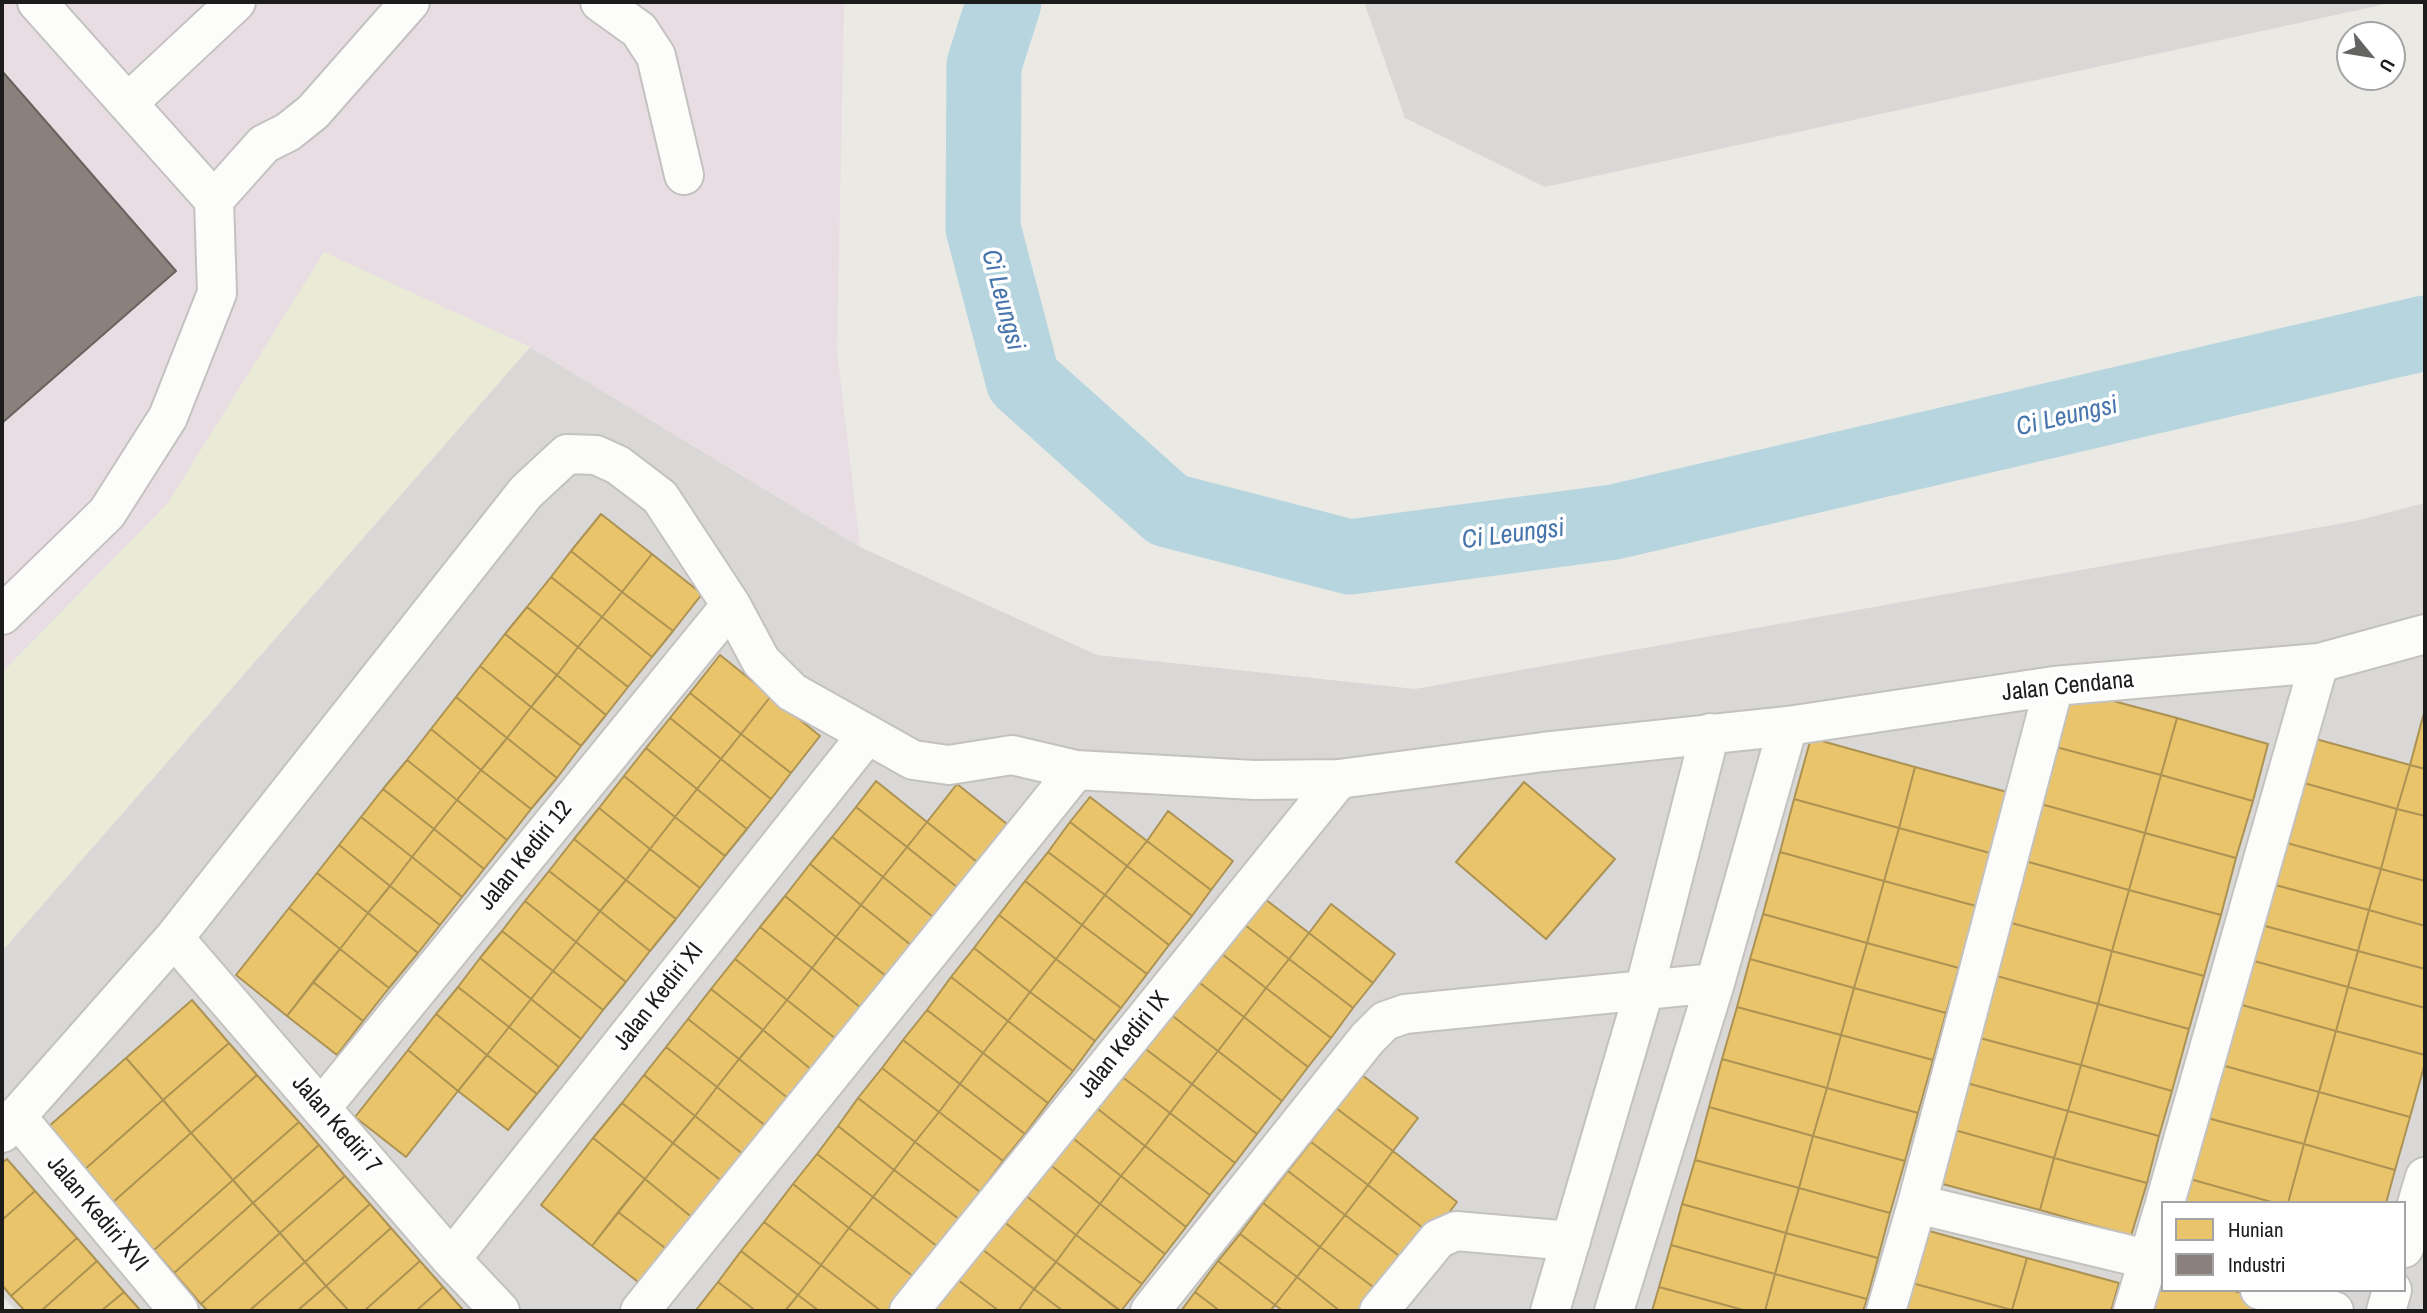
<!DOCTYPE html>
<style>
body{margin:0}
#map{position:relative;width:2427px;height:1313px;overflow:hidden;background:#eae9e4;font-family:"Archivo Narrow",sans-serif}
canvas{display:block}
.frame{position:absolute;inset:0;border:4px solid #1c1c1c;pointer-events:none}
.legend{position:absolute;left:2161px;top:1201px;width:245px;height:91px;box-sizing:border-box;background:#fff;border:2px solid #a4a4a4;margin:0;padding:9px 12px;list-style:none;font-size:21px;color:#1c1c1c}
.legend li{display:flex;align-items:center;gap:14px;height:35px}
.legend b{width:35px;border:2px solid #a4a4a4}
.north{position:absolute;left:2336px;top:21px;width:70px;height:70px;box-sizing:border-box;background:#fff;border:2px solid #a4a4a4;border-radius:50%;rotate:120deg;font-size:19px;font-weight:700;line-height:28px;text-align:center;color:#1c1c1c}
.north::after{content:'';display:block;margin:auto;width:24px;height:32px;background:#646462;clip-path:polygon(50% 0,100% 100%,50% 72%,0 100%)}
</style>
<div id="map">
<canvas width="2427" height="1313"></canvas>
<div class="frame"></div>
<ul class="legend">
<li><b style="height:19px;background:#e9c46a"></b>Hunian</li>
<li><b style="height:19px;background:#8a817c"></b>Industri</li>
</ul>
<div class="north">U</div>
</div>
<script>
const c = document.querySelector('canvas').getContext('2d');
c.lineJoin = 'round';
function fill(path, color) { c.fillStyle = color; c.fill(path, 'evenodd'); }
const shape = rows => new Path2D(rows.map(r => 'M' + r).join(''));
function trace(path, color, width, dash) { c.strokeStyle = color; c.lineWidth = width; c.lineCap = dash ? 'butt' : 'round'; c.setLineDash(dash || []); c.stroke(path); }
function drawText(font, color, halo, rows, align = 'center') {
  c.font = font + ' "Archivo Narrow",sans-serif'; c.lineWidth = 7; c.setLineDash([]); c.textBaseline = 'middle'; c.strokeStyle = halo; c.fillStyle = color; for (const [text, x, y, turn = 0] of rows) {
    c.save(); c.translate(x, y); c.rotate((+turn || 0) * Math.PI / 180); c.textAlign = isNaN(turn) ? turn : align; if (halo) c.strokeText(text, 0, 0); c.fillText(text, 0, 0); c.restore();
  }
}
fill(shape([
 [1364,2,2395,2,1545,187,1405,118],
 [530,347,860,547,1097,655,1415,689,2355,521,2425,503,2425,1311,17,1311,2,1296,2,951],
 [2163,1203,2404,1203,2404,1290,2163,1290]
]), '#d9d8d6');
fill(shape([
 [2,2,844,2,837,351,860,547,530,347,324,253,168,503,2,673]
]), '#e8dde3');
fill(shape([
 [324,252,530,347,2,951,2,673,168,503]
]), '#e9ebd6');
const homes = shape([
 [601,514,652,554,622,592,571,551,601,514],
 [571,551,622,592,602,617,551,577,571,551],
 [652,554,702,594,673,631,622,592,652,554],
 [551,577,602,617,578,647,527,607,551,577],
 [622,592,673,631,652,657,602,617,622,592],
 [527,607,578,647,557,675,505,634,527,607],
 [602,617,652,657,628,687,578,647,602,617],
 [505,634,557,675,531,707,480,666,505,634],
 [578,647,628,687,606,715,557,675,578,647],
 [720,655,771,696,741,734,690,693,720,655],
 [480,666,531,707,507,738,456,697,480,666],
 [557,675,606,715,581,746,531,707,557,675],
 [2072,690,2177,718,2161,775,2056,747,2072,690],
 [690,693,741,734,721,759,670,718,690,693],
 [771,696,820,736,791,773,741,734,771,696],
 [456,697,507,738,481,770,431,729,456,697],
 [531,707,581,746,557,778,507,738,531,707],
 [2425,709,2425,769,2410,765,2425,709],
 [670,718,721,759,697,789,646,748,670,718],
 [2177,718,2268,744,2253,801,2161,775,2177,718],
 [431,729,481,770,457,800,407,760,431,729],
 [741,734,791,773,771,799,721,759,741,734],
 [2305,736,2410,765,2397,809,2293,780,2305,736],
 [507,738,557,778,531,809,481,770,507,738],
 [1811,738,1915,767,1899,828,1794,799,1811,738],
 [2056,747,2161,775,2145,833,2041,804,2056,747],
 [646,748,697,789,675,817,624,776,646,748],
 [721,759,771,799,747,829,697,789,721,759],
 [407,760,457,800,434,829,383,789,407,760],
 [2410,765,2425,769,2425,816,2397,809,2410,765],
 [1915,767,2007,792,1990,853,1899,828,1915,767],
 [481,770,531,809,507,840,457,800,481,770],
 [2161,775,2253,801,2236,858,2145,833,2161,775],
 [624,776,675,817,650,849,599,808,624,776],
 [2293,780,2397,809,2381,869,2276,840,2293,780],
 [876,781,927,822,907,847,856,807,876,781],
 [1524,782,1615,859,1546,939,1456,862,1524,782],
 [957,784,1007,824,977,862,927,822,957,784],
 [383,789,434,829,412,857,361,817,383,789],
 [697,789,747,829,725,856,675,817,697,789],
 [1090,797,1147,841,1127,866,1070,822,1090,797],
 [1794,799,1899,828,1884,881,1780,852,1794,799],
 [457,800,507,840,484,869,434,829,457,800],
 [2041,804,2145,833,2129,890,2025,861,2041,804],
 [856,807,907,847,883,877,832,837,856,807],
 [599,808,650,849,626,880,574,839,599,808],
 [2397,809,2425,816,2425,881,2381,869,2397,809],
 [1168,811,1233,861,1211,890,1147,841,1168,811],
 [361,817,412,857,390,886,339,845,361,817],
 [675,817,725,856,700,888,650,849,675,817],
 [927,822,977,862,957,887,907,847,927,822],
 [1070,822,1127,866,1105,895,1048,852,1070,822],
 [1899,828,1990,853,1976,906,1884,881,1899,828],
 [434,829,484,869,462,897,412,857,434,829],
 [2145,833,2236,858,2221,915,2129,890,2145,833],
 [832,837,883,877,861,905,810,864,832,837],
 [574,839,626,880,600,911,549,871,574,839],
 [2276,840,2381,869,2369,910,2264,882,2276,840],
 [1147,841,1211,890,1192,916,1127,866,1147,841],
 [339,845,390,886,368,913,317,873,339,845],
 [907,847,957,887,933,917,883,877,907,847],
 [650,849,700,888,676,919,626,880,650,849],
 [1048,852,1105,895,1082,925,1025,881,1048,852],
 [1780,852,1884,881,1867,943,1763,914,1780,852],
 [412,857,462,897,440,925,390,886,412,857],
 [2025,861,2129,890,2112,951,2008,922,2025,861],
 [810,864,861,905,836,937,785,896,810,864],
 [1127,866,1192,916,1169,945,1105,895,1127,866],
 [2381,869,2425,881,2425,926,2369,910,2381,869],
 [549,871,600,911,576,942,525,901,549,871],
 [317,873,368,913,340,949,289,908,317,873],
 [883,877,933,917,911,945,861,905,883,877],
 [626,880,676,919,650,951,600,911,626,880],
 [1025,881,1082,925,1056,959,999,915,1025,881],
 [1884,881,1976,906,1959,968,1867,943,1884,881],
 [2264,882,2369,910,2358,951,2254,923,2264,882],
 [390,886,440,925,418,953,368,913,390,886],
 [1252,889,1309,933,1289,959,1232,915,1252,889],
 [2129,890,2221,915,2204,976,2112,951,2129,890],
 [1105,895,1169,945,1147,974,1082,925,1105,895],
 [785,896,836,937,812,968,760,927,785,896],
 [525,901,576,942,553,971,502,931,525,901],
 [1331,904,1395,954,1373,983,1309,933,1331,904],
 [861,905,911,945,886,976,836,937,861,905],
 [289,908,340,949,287,1016,236,975,289,908],
 [2369,910,2425,926,2425,969,2358,951,2369,910],
 [600,911,650,951,626,982,576,942,600,911],
 [368,913,418,953,389,988,340,949,368,913],
 [1763,914,1867,943,1854,988,1750,959,1763,914],
 [999,915,1056,959,1030,992,974,948,999,915],
 [1232,915,1289,959,1266,988,1209,944,1232,915],
 [2008,922,2112,951,2098,1004,1993,975,2008,922],
 [2254,923,2358,951,2348,987,2243,958,2254,923],
 [1082,925,1147,974,1121,1008,1056,959,1082,925],
 [760,927,812,968,787,1000,735,959,760,927],
 [502,931,553,971,531,999,480,958,502,931],
 [1309,933,1373,983,1353,1008,1289,959,1309,933],
 [836,937,886,976,861,1008,812,968,836,937],
 [576,942,626,982,603,1010,553,971,576,942],
 [1867,943,1959,968,1946,1013,1854,988,1867,943],
 [1209,944,1266,988,1244,1017,1187,973,1209,944],
 [974,948,1030,992,1008,1021,951,977,974,948],
 [340,949,389,988,363,1021,313,982,340,949],
 [2112,951,2204,976,2189,1029,2098,1004,2112,951],
 [2358,951,2425,969,2425,1008,2348,987,2358,951],
 [480,958,531,999,509,1027,458,987,480,958],
 [2243,958,2348,987,2336,1031,2231,1002,2243,958],
 [735,959,787,1000,763,1030,711,989,735,959],
 [1056,959,1121,1008,1095,1041,1030,992,1056,959],
 [1289,959,1353,1008,1331,1038,1266,988,1289,959],
 [1750,959,1854,988,1841,1035,1737,1007,1750,959],
 [812,968,861,1008,836,1039,787,1000,812,968],
 [553,971,603,1010,581,1039,531,999,553,971],
 [1187,973,1244,1017,1218,1051,1161,1007,1187,973],
 [1993,975,2098,1004,2081,1065,1976,1037,1993,975],
 [951,977,1008,1021,983,1053,927,1010,951,977],
 [313,982,363,1021,337,1055,287,1016,313,982],
 [458,987,509,1027,487,1055,436,1014,458,987],
 [2348,987,2425,1008,2425,1055,2336,1031,2348,987],
 [1266,988,1331,1038,1308,1067,1244,1017,1266,988],
 [1854,988,1946,1013,1933,1060,1841,1035,1854,988],
 [711,989,763,1030,739,1059,688,1019,711,989],
 [1030,992,1095,1041,1073,1071,1008,1021,1030,992],
 [531,999,581,1039,559,1067,509,1027,531,999],
 [192,1000,229,1043,163,1100,126,1058,192,1000],
 [787,1000,836,1039,812,1070,763,1030,787,1000],
 [2231,1002,2336,1031,2319,1092,2214,1063,2231,1002],
 [2098,1004,2189,1029,2172,1091,2081,1065,2098,1004],
 [1161,1007,1218,1051,1192,1084,1135,1041,1161,1007],
 [1737,1007,1841,1035,1827,1088,1722,1059,1737,1007],
 [927,1010,983,1053,960,1084,903,1040,927,1010],
 [436,1014,487,1055,458,1091,408,1050,436,1014],
 [1244,1017,1308,1067,1282,1101,1218,1051,1244,1017],
 [688,1019,739,1059,717,1087,666,1047,688,1019],
 [1008,1021,1073,1071,1048,1103,983,1053,1008,1021],
 [509,1027,559,1067,537,1094,487,1055,509,1027],
 [763,1030,812,1070,789,1099,739,1059,763,1030],
 [2336,1031,2425,1055,2425,1063,2410,1117,2319,1092,2336,1031],
 [1841,1035,1933,1060,1918,1113,1827,1088,1841,1035],
 [1976,1037,2081,1065,2068,1111,1963,1082,1976,1037],
 [903,1040,960,1084,939,1112,882,1068,903,1040],
 [1135,1041,1192,1084,1170,1113,1113,1070,1135,1041],
 [229,1043,257,1075,191,1133,163,1100,229,1043],
 [666,1047,717,1087,695,1116,644,1075,666,1047],
 [408,1050,458,1091,406,1157,355,1117,408,1050],
 [1218,1051,1282,1101,1257,1134,1192,1084,1218,1051],
 [983,1053,1048,1103,1025,1134,960,1084,983,1053],
 [487,1055,537,1094,508,1130,458,1091,487,1055],
 [126,1058,163,1100,84,1170,47,1128,126,1058],
 [739,1059,789,1099,767,1127,717,1087,739,1059],
 [1722,1059,1827,1088,1813,1136,1709,1107,1722,1059],
 [2214,1063,2319,1092,2304,1144,2200,1116,2214,1063],
 [2081,1065,2172,1091,2159,1136,2068,1111,2081,1065],
 [882,1068,939,1112,915,1142,858,1098,882,1068],
 [1113,1070,1170,1113,1145,1146,1089,1102,1113,1070],
 [257,1075,299,1122,233,1180,191,1133,257,1075],
 [644,1075,695,1116,673,1143,622,1103,644,1075],
 [1362,1075,1418,1118,1393,1151,1336,1108,1362,1075],
 [1963,1082,2068,1111,2054,1158,1951,1129,1963,1082],
 [960,1084,1025,1134,1003,1161,939,1112,960,1084],
 [1192,1084,1257,1134,1235,1163,1170,1113,1192,1084],
 [717,1087,767,1127,744,1155,695,1116,717,1087],
 [1827,1088,1918,1113,1905,1161,1813,1136,1827,1088],
 [2319,1092,2410,1117,2395,1170,2304,1144,2319,1092],
 [858,1098,915,1142,894,1170,838,1126,858,1098],
 [163,1100,191,1133,112,1203,84,1170,163,1100],
 [1089,1102,1145,1146,1121,1176,1065,1132,1089,1102],
 [622,1103,673,1143,645,1179,593,1138,622,1103],
 [1709,1107,1813,1136,1799,1188,1695,1160,1709,1107],
 [1336,1108,1393,1151,1368,1185,1311,1142,1336,1108],
 [2068,1111,2159,1136,2147,1183,2054,1158,2068,1111],
 [939,1112,1003,1161,980,1192,915,1142,939,1112],
 [1170,1113,1235,1163,1210,1195,1145,1146,1170,1113],
 [695,1116,744,1155,723,1182,673,1143,695,1116],
 [2200,1116,2304,1144,2288,1203,2275,1203,2183,1177,2200,1116],
 [299,1122,319,1145,253,1203,233,1180,299,1122],
 [838,1126,894,1170,873,1197,817,1154,838,1126],
 [1951,1129,2054,1158,2040,1210,1935,1182,1951,1129],
 [1065,1132,1121,1176,1100,1204,1044,1160,1065,1132],
 [191,1133,233,1180,154,1250,112,1203,191,1133],
 [1813,1136,1905,1161,1890,1213,1799,1188,1813,1136],
 [593,1138,645,1179,592,1246,541,1205,593,1138],
 [915,1142,980,1192,959,1219,894,1170,915,1142],
 [1311,1142,1368,1185,1345,1215,1288,1171,1311,1142],
 [673,1143,723,1182,694,1219,645,1179,673,1143],
 [2304,1144,2395,1170,2386,1203,2288,1203,2304,1144],
 [319,1145,345,1176,280,1233,253,1203,319,1145],
 [1145,1146,1210,1195,1186,1227,1121,1176,1145,1146],
 [1393,1151,1457,1202,1432,1235,1368,1185,1393,1151],
 [817,1154,873,1197,849,1228,793,1184,817,1154],
 [2054,1158,2147,1183,2131,1236,2040,1210,2054,1158],
 [7,1159,35,1191,2,1220,2,1163,7,1159],
 [1044,1160,1100,1204,1076,1235,1020,1191,1044,1160],
 [1695,1160,1799,1188,1786,1233,1682,1204,1695,1160],
 [894,1170,959,1219,938,1247,873,1197,894,1170],
 [1288,1171,1345,1215,1320,1247,1263,1203,1288,1171],
 [345,1176,370,1204,305,1262,280,1233,345,1176],
 [1121,1176,1186,1227,1165,1254,1100,1204,1121,1176],
 [2183,1177,2275,1203,2176,1203,2183,1177],
 [645,1179,694,1219,669,1251,618,1212,645,1179],
 [233,1180,253,1203,174,1273,154,1250,233,1180],
 [793,1184,849,1228,821,1265,764,1222,793,1184],
 [1368,1185,1432,1235,1410,1264,1345,1215,1368,1185],
 [1799,1188,1890,1213,1878,1258,1786,1233,1799,1188],
 [35,1191,77,1238,11,1296,2,1285,2,1220,35,1191],
 [1020,1191,1076,1235,1056,1262,999,1218,1020,1191],
 [873,1197,938,1247,914,1277,849,1228,873,1197],
 [253,1203,280,1233,201,1304,174,1273,253,1203],
 [1263,1203,1320,1247,1297,1277,1240,1234,1263,1203],
 [370,1204,391,1228,326,1286,305,1262,370,1204],
 [1100,1204,1165,1254,1142,1284,1076,1235,1100,1204],
 [1682,1204,1786,1233,1775,1274,1671,1245,1682,1204],
 [618,1212,669,1251,642,1285,592,1246,618,1212],
 [1345,1215,1410,1264,1385,1296,1320,1247,1345,1215],
 [999,1218,1056,1262,1034,1289,978,1246,999,1218],
 [764,1222,821,1265,798,1295,741,1251,764,1222],
 [391,1228,420,1261,364,1311,349,1311,326,1286,391,1228],
 [849,1228,914,1277,888,1311,881,1311,821,1265,849,1228],
 [1922,1229,2027,1258,2012,1310,1908,1282,1922,1229],
 [280,1233,305,1262,249,1311,208,1311,201,1304,280,1233],
 [1786,1233,1878,1258,1867,1299,1775,1274,1786,1233],
 [1240,1234,1297,1277,1275,1305,1218,1261,1240,1234],
 [1076,1235,1142,1284,1121,1311,1056,1262,1076,1235],
 [77,1238,97,1261,41,1311,25,1311,11,1296,77,1238],
 [1671,1245,1775,1274,1765,1311,1747,1311,1659,1287,1671,1245],
 [978,1246,1034,1289,1018,1311,999,1311,954,1277,978,1246],
 [1320,1247,1385,1296,1373,1311,1340,1311,1297,1277,1320,1247],
 [741,1251,798,1295,785,1311,756,1311,718,1282,741,1251],
 [2027,1258,2119,1283,2111,1311,2012,1310,2027,1258],
 [97,1261,124,1292,101,1311,41,1311,97,1261],
 [420,1261,443,1287,416,1311,364,1311,420,1261],
 [1218,1261,1275,1305,1270,1311,1220,1311,1195,1292,1218,1261],
 [305,1262,326,1286,297,1311,249,1311,305,1262],
 [1056,1262,1120,1311,1063,1311,1034,1289,1056,1262],
 [821,1265,881,1311,819,1311,798,1295,821,1265],
 [2163,1271,2163,1290,2231,1290,2261,1299,2258,1311,2145,1311,2163,1271],
 [1775,1274,1867,1299,1863,1311,1765,1311,1775,1274],
 [954,1277,999,1311,928,1311,954,1277],
 [1297,1277,1340,1311,1283,1311,1275,1305,1297,1277],
 [718,1282,756,1311,698,1311,696,1310,718,1282],
 [1908,1282,2012,1310,1900,1311,1908,1282],
 [326,1286,349,1311,297,1311,326,1286],
 [443,1287,464,1311,416,1311,443,1287],
 [1659,1287,1747,1311,1652,1311,1659,1287],
 [1034,1289,1063,1311,1018,1311,1034,1289],
 [124,1292,141,1311,101,1311,124,1292],
 [1195,1292,1220,1311,1181,1311,1195,1292],
 [798,1295,819,1311,785,1311,798,1295]
]);
fill(homes, '#e9c46a');
trace(homes, '#ac9253', 2);
const industry = shape([
 [2,71,176,271,2,423,2,71]
]);
fill(industry, '#8a817c');
trace(industry, '#69635f', 2);
trace(shape([
 [1004,2,984,65,983,228,1023,380,1168,510,1350,557,1614,522,2425,333]
]), '#b6d5de', 75);
const minor = shape([
 [37,2,214,200],
 [600,2,639,30,656,56,684,175],
 [129,102,236,2],
 [2,615,107,513,168,417,217,293,214,200,264,144,288,132,313,112,410,2],
 [174,938,451,1259,500,1311],
 [321,1108,731,605],
 [16,1116,179,1311],
 [2,1133,174,938,526,492,567,454,596,455,618,465,660,497,731,605,761,661,792,692,913,760,949,765,1012,755,1076,770,1254,780,1339,779,1543,752,1788,726,2054,686,2319,663,2425,634],
 [2165,1203,2319,663],
 [1917,1204,2163,1263],
 [2404,1248,2425,1177],
 [451,1259,867,735],
 [2260,1290,2334,1311],
 [640,1311,1076,770],
 [909,1311,1339,779],
 [1150,1311,1367,1039,1385,1021,1405,1014,1715,983],
 [1379,1311,1438,1239,1456,1231,1571,1241],
 [1550,1311,1644,991,1710,733],
 [1614,1311,1715,983,1788,726],
 [1886,1311,1917,1204,2054,686],
 [2133,1311,2163,1210],
 [2386,1311,2392,1290]
]);
trace(minor, '#c3c2c0', 42);
trace(minor, '#fcfcfb', 38);
drawText('24px', '#1c1c1c', '#fff', [
 ["Jalan Cendana",2068,687,-6],
 ["Jalan Kediri 12",526,856,-51],
 ["Jalan Kediri XI",659,997,-52],
 ["Jalan Kediri IX",1124,1045,-51],
 ["Jalan Kediri 7",336,1125,49],
 ["Jalan Kediri XVI",97,1214,50]
]);
drawText('italic 26px', '#4875ac', '#fff', [
 ["Ci Leungsi",1002,300,75],
 ["Ci Leungsi",2067,417,-13],
 ["Ci Leungsi",1513,535,-7]
]);
</script>
